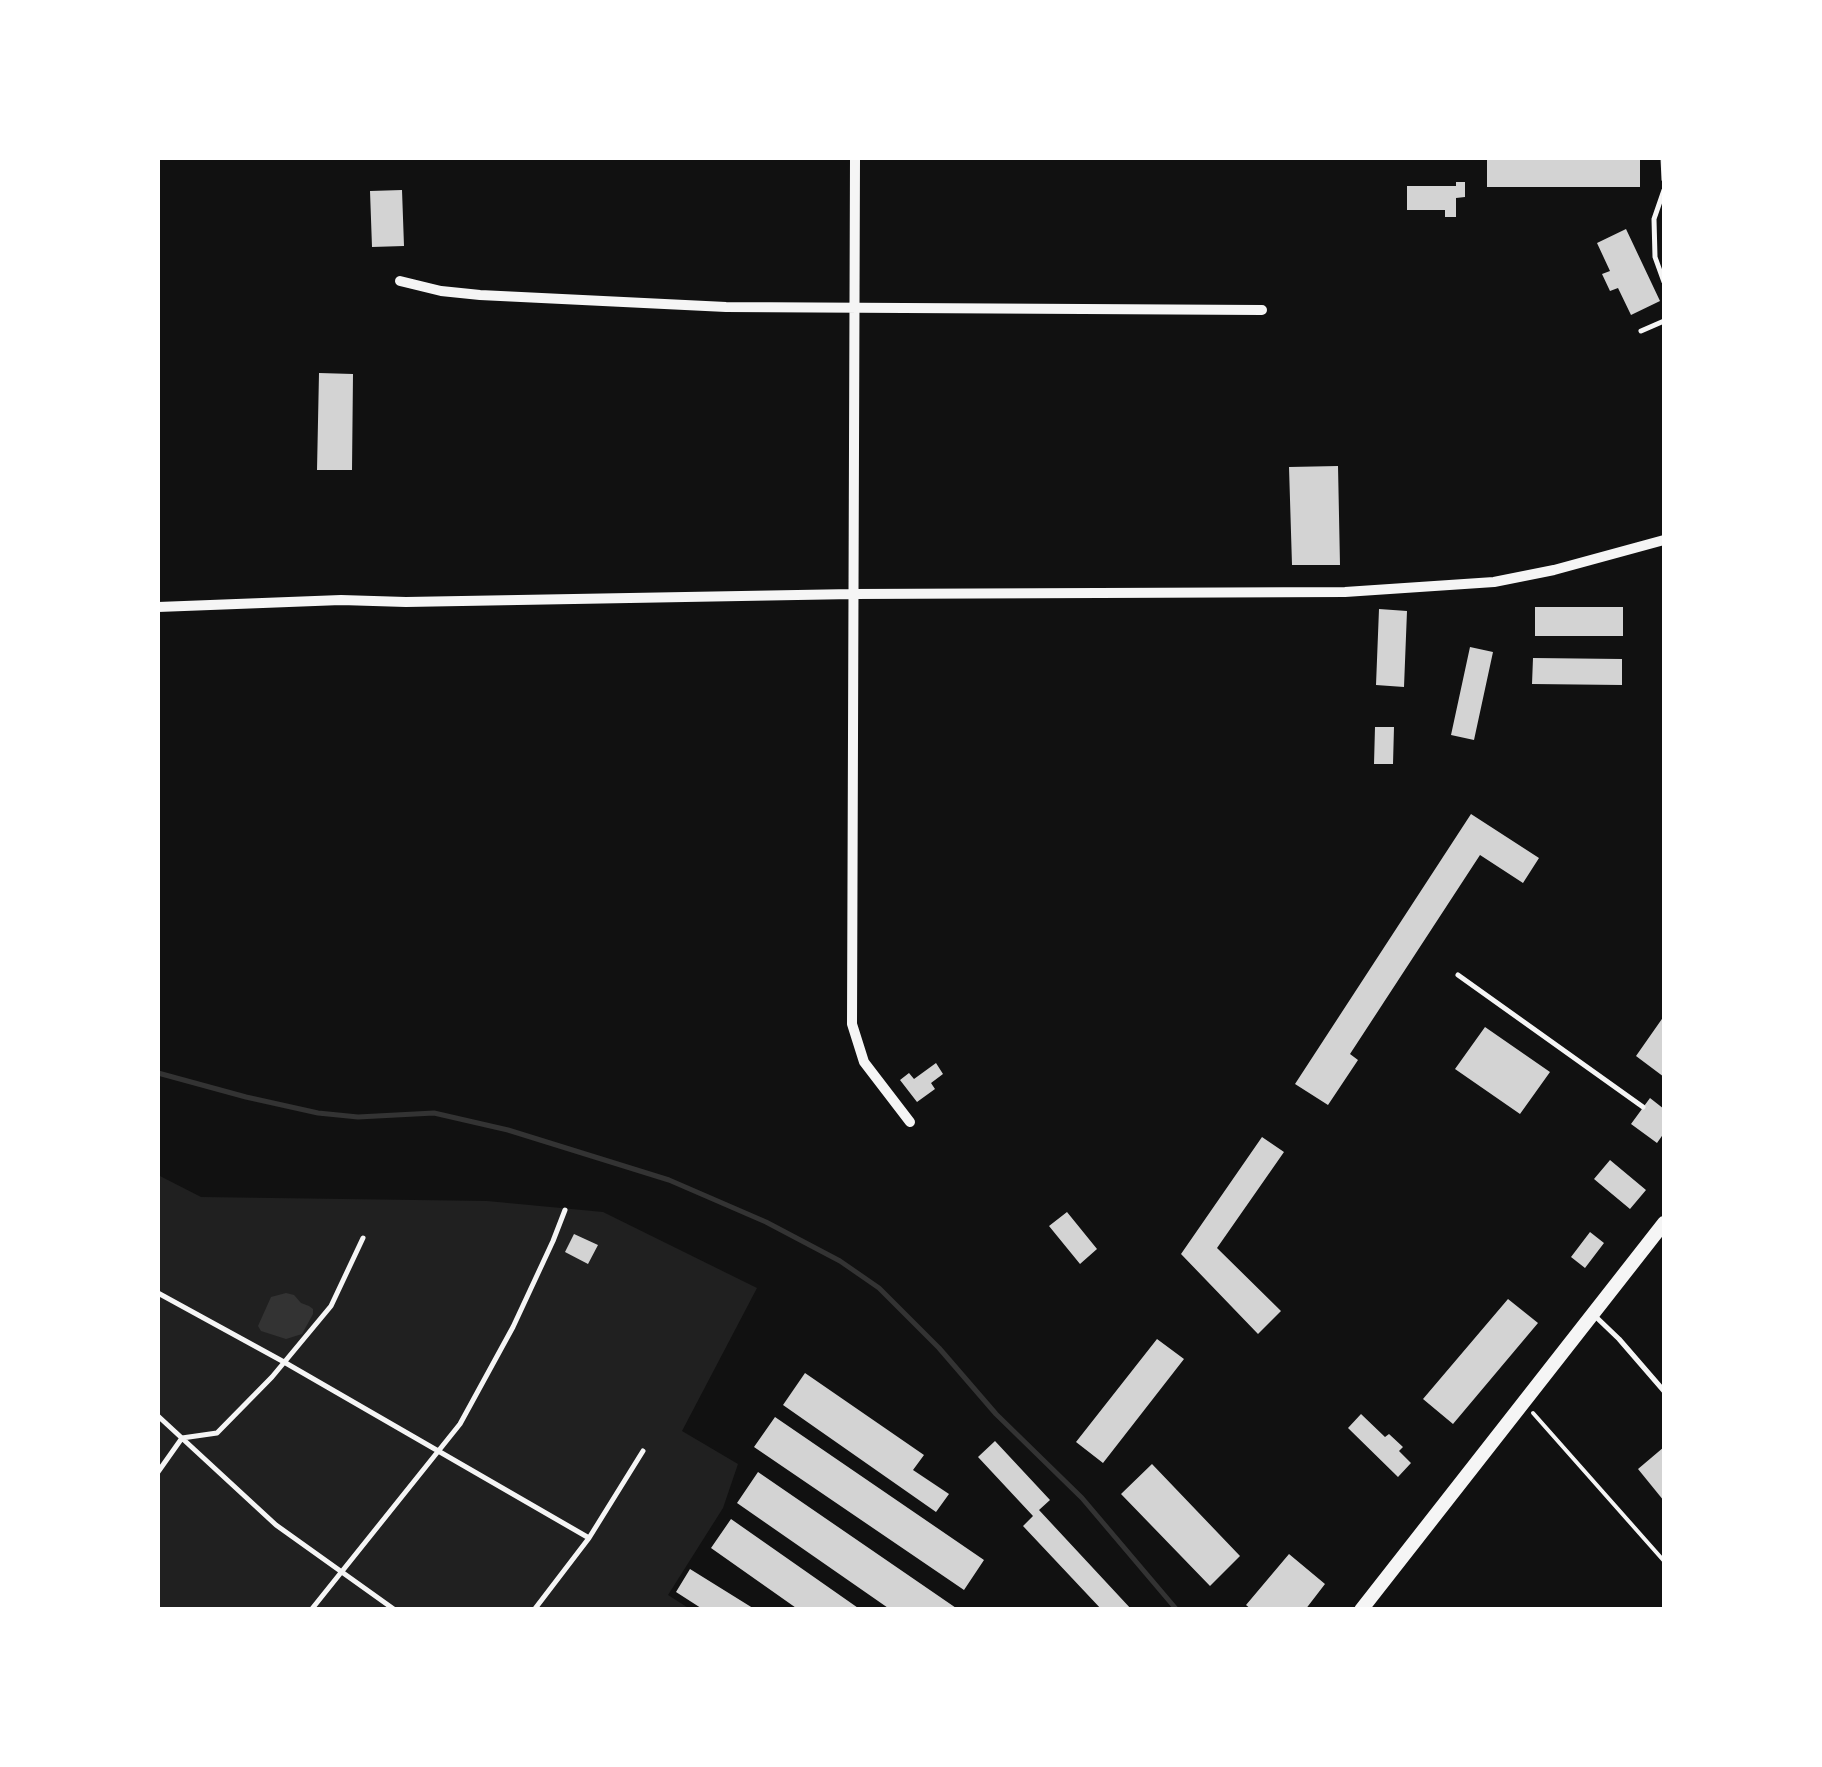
<!DOCTYPE html>
<style>
body{margin:0}
#map{position:relative;width:1822px;height:1767px;overflow:hidden;background:#111;font-family:Lora,serif}
canvas{display:block}
.frame{position:absolute;inset:0;border:160px solid #fff;pointer-events:none}
</style>
<div id="map">
<canvas width="1822" height="1767"></canvas>
<div class="frame"></div>
</div>
<script>
const c = document.querySelector('canvas').getContext('2d');
c.lineJoin = 'round';
function fill(path, color) { c.fillStyle = color; c.fill(path, 'evenodd'); }
const shape = rows => new Path2D(rows.map(r => 'M' + r).join(''));
function trace(path, color, width, dash) { c.strokeStyle = color; c.lineWidth = width; c.lineCap = dash ? 'butt' : 'round'; c.setLineDash(dash || []); c.stroke(path); }
fill(shape([
 [158,1175,201,1197,487,1201,603,1212,757,1288,682,1431,738,1464,723,1508,668,1595,690,1609,158,1609]
]), '#202020');
fill(shape([
 [286,1293,294,1295,301,1303,309,1306,313,1309,313,1314,302,1334,286,1339,261,1331,258,1326,271,1297]
]), '#333');
trace(shape([
 [158,1073,246,1097,318,1113,358,1117,434,1113,508,1130,669,1180,766,1222,840,1261,879,1288,939,1348,996,1414,1082,1498,1177,1610]
]), '#333', 5);
fill(shape([
 [1487,158,1640,158,1640,187,1487,187],
 [1456,182,1465,182,1465,197,1456,198,1456,217,1445,217,1445,210,1407,210,1407,186,1456,186],
 [402,190,404,246,372,247,370,191],
 [1626,229,1660,301,1631,315,1618,288,1610,291,1602,274,1610,271,1597,243],
 [319,373,353,374,352,470,317,470],
 [1338,466,1340,565,1292,565,1289,467],
 [1535,607,1623,607,1623,636,1535,636],
 [1379,609,1407,611,1404,687,1376,685],
 [1470,647,1493,652,1474,740,1451,735],
 [1533,658,1622,659,1622,685,1532,684],
 [1375,727,1394,727,1393,764,1374,764],
 [1471,814,1539,858,1523,883,1480,855,1350,1054,1358,1060,1328,1105,1295,1084],
 [1664,1016,1664,1077,1636,1056],
 [1485,1027,1550,1072,1520,1114,1455,1069],
 [936,1063,943,1074,931,1083,935,1089,917,1102,900,1080,909,1073,914,1079],
 [1650,1098,1664,1109,1664,1133,1657,1143,1631,1124],
 [1262,1137,1284,1152,1217,1248,1281,1311,1258,1334,1181,1254],
 [1610,1160,1646,1190,1630,1209,1594,1179],
 [1067,1212,1097,1249,1080,1264,1049,1226],
 [1590,1232,1604,1243,1585,1268,1571,1257],
 [574,1234,598,1245,588,1264,565,1252],
 [1508,1299,1538,1323,1453,1424,1423,1399],
 [1157,1339,1184,1359,1103,1463,1076,1442],
 [805,1373,924,1455,913,1470,949,1494,936,1512,783,1405],
 [1361,1414,1385,1437,1389,1434,1403,1447,1399,1451,1411,1463,1398,1477,1348,1428],
 [775,1417,984,1560,964,1590,754,1447],
 [995,1441,1050,1500,1039,1510,1132,1610,1102,1610,1023,1526,1033,1516,978,1457],
 [1664,1447,1664,1501,1638,1469],
 [1152,1464,1240,1556,1210,1586,1121,1494],
 [758,1472,959,1610,891,1610,737,1503],
 [731,1519,861,1610,799,1610,711,1548],
 [1289,1554,1325,1584,1305,1610,1252,1610,1246,1605],
 [690,1569,756,1610,704,1610,676,1592]
]), '#d3d3d3');
trace(shape([
 [1533,1413,1664,1561]
]), '#f5f5f5', 4);
trace(shape([
 [1663,158,1664,180],
 [1664,190,1654,219,1655,257,1664,282],
 [1641,331,1664,321],
 [1458,975,1643,1107],
 [158,1293,284,1362,589,1538],
 [1595,1316,1619,1339,1664,1391],
 [158,1416,276,1525,395,1610],
 [158,1472,182,1438,217,1433,272,1377,331,1306,363,1238],
 [311,1610,460,1424,513,1327,553,1241,565,1210],
 [534,1610,589,1538,643,1451]
]), '#f5f5f5', 5);
trace(shape([
 [855,158,852,1024,864,1062,910,1122],
 [400,281,441,291,480,295,726,307,1262,310],
 [158,607,341,600,406,602,853,594,1345,592,1494,582,1554,570,1664,540]
]), '#f5f5f5', 10);
trace(shape([
 [1361,1610,1664,1223]
]), '#f5f5f5', 14);
</script>
